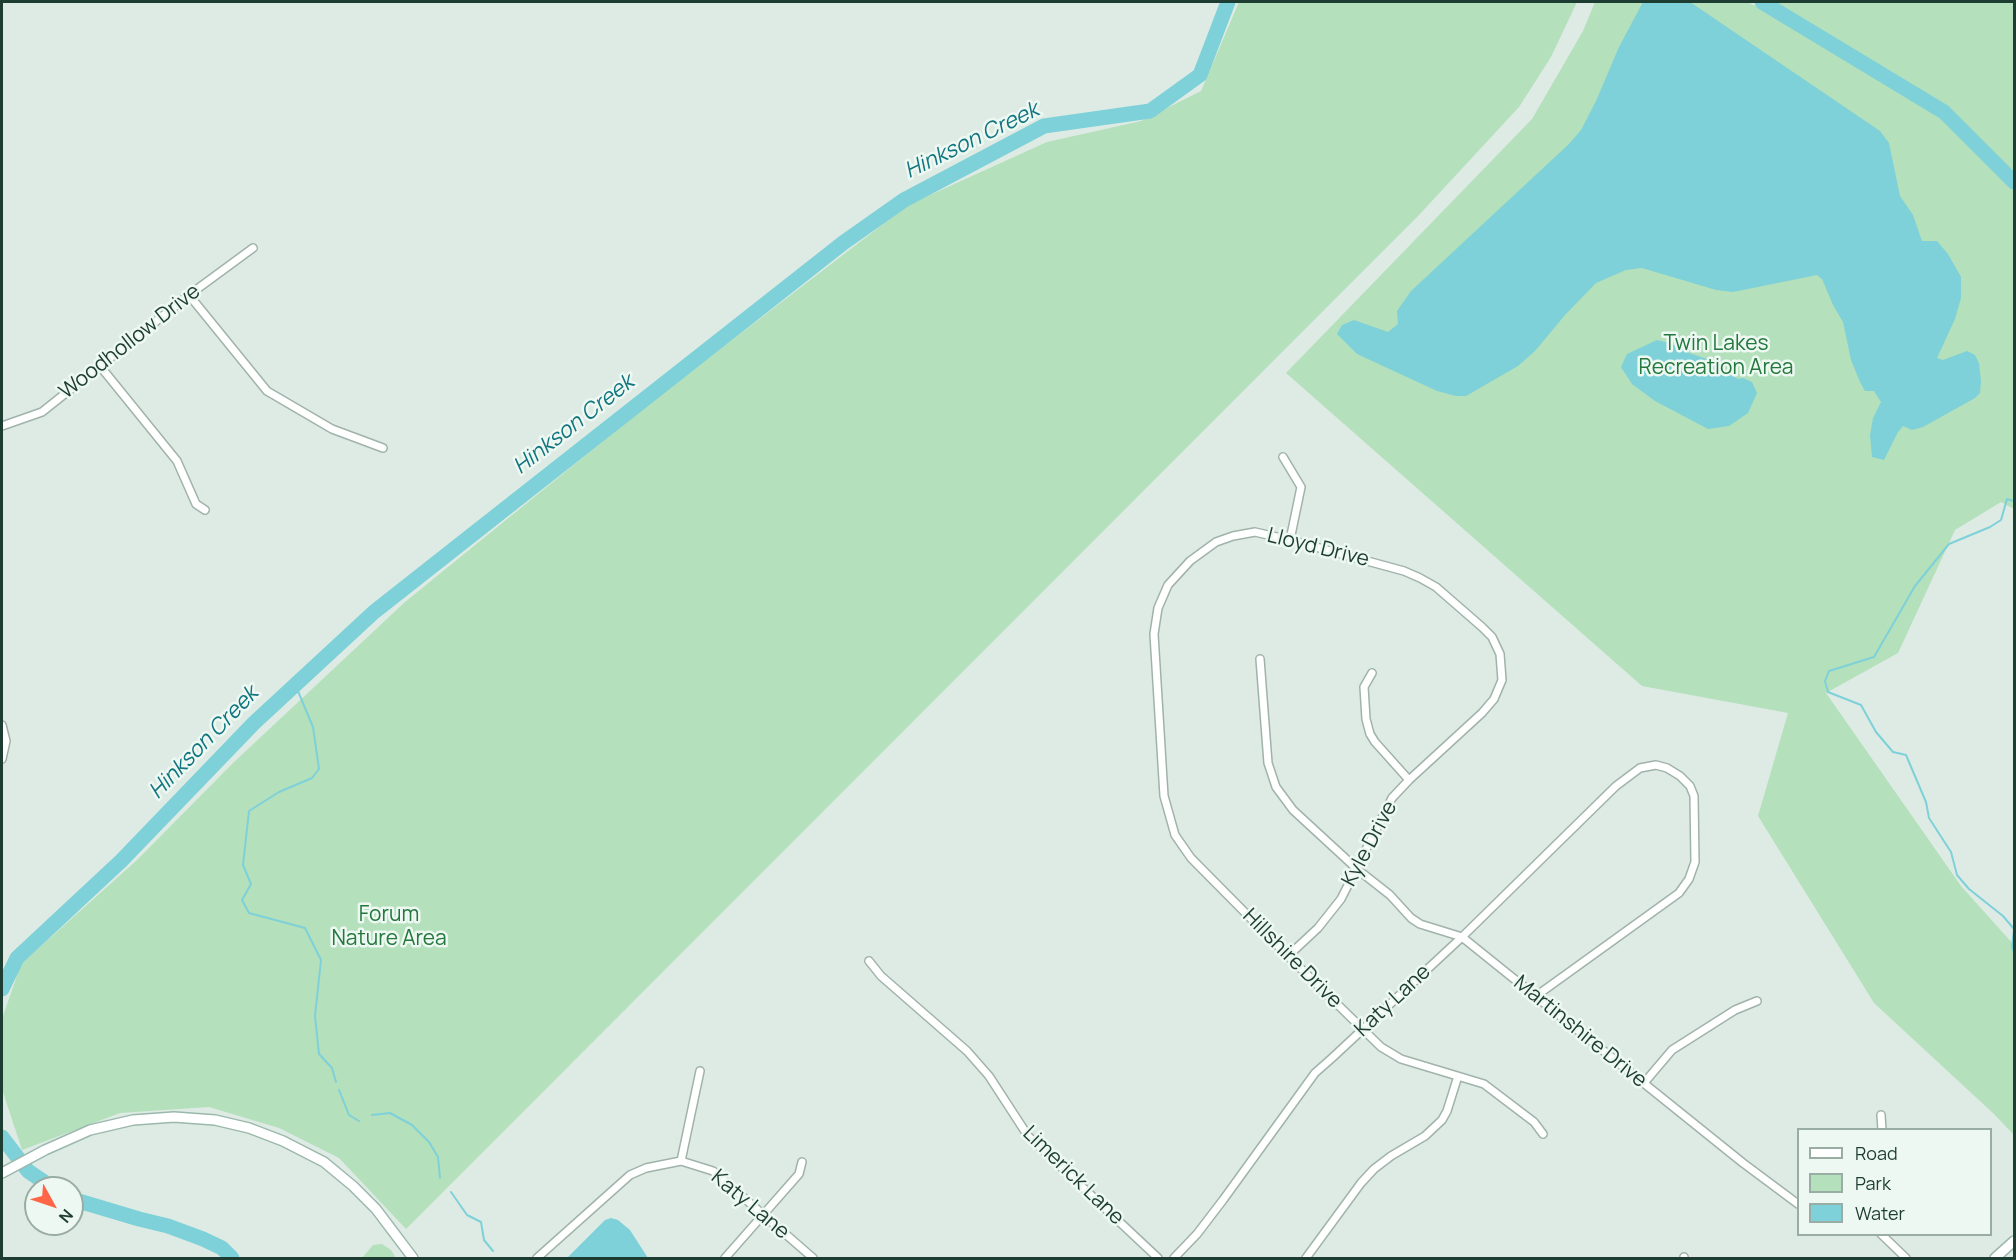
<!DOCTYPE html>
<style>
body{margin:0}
#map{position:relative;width:2016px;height:1260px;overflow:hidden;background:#deebe4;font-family:Manrope,sans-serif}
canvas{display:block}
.frame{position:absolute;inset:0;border:3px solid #1d3d32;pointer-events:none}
.legend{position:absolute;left:1797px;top:1128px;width:195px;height:108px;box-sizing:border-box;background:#eef8f2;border:2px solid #9aada5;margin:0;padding:8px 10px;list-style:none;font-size:18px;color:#1d3d32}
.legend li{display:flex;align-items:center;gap:12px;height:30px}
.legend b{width:30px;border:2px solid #9aada5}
.north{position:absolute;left:24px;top:1176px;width:60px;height:60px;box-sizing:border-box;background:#eef8f2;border:2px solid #9aada5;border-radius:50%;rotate:130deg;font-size:16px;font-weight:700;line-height:24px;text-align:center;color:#1d3d32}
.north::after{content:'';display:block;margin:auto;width:21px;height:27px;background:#ff6648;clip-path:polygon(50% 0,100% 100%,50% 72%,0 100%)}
</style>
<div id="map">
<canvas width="2016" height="1260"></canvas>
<div class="frame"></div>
<ul class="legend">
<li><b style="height:8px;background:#fff"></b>Road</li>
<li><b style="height:16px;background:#b4e0bc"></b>Park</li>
<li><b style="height:16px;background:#7ed1d8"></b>Water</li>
</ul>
<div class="north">N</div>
</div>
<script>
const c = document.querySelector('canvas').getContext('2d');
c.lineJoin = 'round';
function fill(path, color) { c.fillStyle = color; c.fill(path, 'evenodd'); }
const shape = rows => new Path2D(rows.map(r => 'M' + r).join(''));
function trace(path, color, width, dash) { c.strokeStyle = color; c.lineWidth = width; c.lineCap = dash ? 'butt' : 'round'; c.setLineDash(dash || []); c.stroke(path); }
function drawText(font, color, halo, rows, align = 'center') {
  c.font = font + ' Manrope,sans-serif'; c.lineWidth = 5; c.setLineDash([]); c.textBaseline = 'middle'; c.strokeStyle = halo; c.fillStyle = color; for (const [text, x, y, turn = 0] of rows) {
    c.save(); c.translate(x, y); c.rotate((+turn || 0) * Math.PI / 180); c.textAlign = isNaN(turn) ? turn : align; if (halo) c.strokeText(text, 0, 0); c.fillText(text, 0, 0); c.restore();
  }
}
fill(shape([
 [1239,2,1577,2,1551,57,1519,107,1419,215,406,1229,339,1158,279,1128,209,1107,120,1113,22,1150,2,1089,2,1019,21,964,137,860,233,763,405,602,650,403,908,205,1047,142,1141,121,1201,91],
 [1595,2,1747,2,1786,19,1810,34,1807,29,1762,2,2014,2,2014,509,2001,502,1955,530,1898,653,1826,693,1961,886,2014,945,2014,1135,1994,1114,1874,1003,1758,816,1788,713,1642,686,1286,373,1532,119,1583,31],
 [1848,56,1853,57,1944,112,1963,132],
 [382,1244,391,1250,396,1258,362,1258,373,1245]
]), '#b4e0bc');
fill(shape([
 [1643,2,1690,2,1880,131,1889,143,1900,196,1913,215,1922,241,1937,241,1948,254,1961,277,1961,298,1955,319,1937,358,1943,360,1967,351,1975,355,1979,363,1981,381,1980,393,1975,398,1923,427,1912,430,1903,426,1898,432,1884,460,1872,457,1870,435,1873,418,1881,402,1874,391,1865,391,1860,382,1851,360,1843,322,1833,305,1822,279,1817,275,1733,292,1716,290,1642,268,1626,270,1596,283,1565,315,1535,351,1518,366,1466,396,1456,396,1437,391,1357,354,1337,334,1342,325,1354,320,1388,332,1398,324,1397,311,1411,291,1569,144,1581,130,1596,101,1619,47],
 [1657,340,1670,343,1689,353,1710,360,1738,379,1743,378,1752,382,1757,393,1748,413,1729,426,1708,429,1655,401,1632,384,1621,367,1627,354],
 [611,1218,618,1220,630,1230,648,1258,567,1258,605,1220]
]), '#7ed1d8');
trace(shape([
 [2014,501,2007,499,2001,520,1990,527,1949,544,1915,586,1874,657,1829,671,1825,681,1828,692,1861,705,1876,732,1893,752,1906,755,1926,802,1929,818,1951,852,1957,875,1969,889,2003,916,2014,929,2012,947,2014,952],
 [295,684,313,727,319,769,312,778,279,792,249,811,243,865,251,884,242,900,249,913,305,928,321,960,315,1016,319,1054,332,1068,336,1082],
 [339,1090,349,1115,359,1121],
 [372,1115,390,1113,412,1125,429,1142,438,1157,440,1178],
 [451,1192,467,1215,481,1222,484,1240,493,1251]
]), '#7ed1d8', 2);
trace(shape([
 [1762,2,1944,112,2014,182],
 [2,989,17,958,121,861,254,723,374,612,843,243,904,200,1044,126,1150,111,1200,75,1228,2],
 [2,1137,28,1171,53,1188],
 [72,1199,139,1219,168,1226,203,1239,222,1248,232,1258]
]), '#7ed1d8', 15);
const street = shape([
 [189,295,267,391,332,429,383,448],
 [100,366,177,461,196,504,205,510],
 [2,426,42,412,189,295,253,248],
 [1283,457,1301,487,1290,540],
 [1260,659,1268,763,1276,787,1293,810,1357,869,1390,895,1411,918,1420,924,1462,937,1743,1163,1798,1204],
 [1372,673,1364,687,1366,719,1370,734,1375,742,1409,780],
 [2,725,6,741,2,759],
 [1288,956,1318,928,1341,899,1392,798,1409,780,1482,713,1494,699,1502,680,1500,654,1492,637,1482,627,1436,587,1420,578,1404,571,1290,540,1255,532,1233,536,1216,542,1190,561,1168,585,1158,608,1154,634,1164,796,1175,835,1191,858,1288,956,1381,1047,1401,1059,1484,1084,1534,1122,1543,1134],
 [869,961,881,976,967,1051,989,1076,1028,1136,1158,1258],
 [1644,1083,1672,1050,1735,1010,1757,1001],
 [1881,1115,1882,1130],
 [681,1161,700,1071],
 [1881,1234,1906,1258],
 [537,1258,630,1175,646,1168,681,1161,713,1171,813,1258],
 [725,1258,799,1174,802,1162],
 [1174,1258,1197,1234,1223,1200,1315,1073,1332,1058,1462,937,1616,786,1640,768,1656,765,1667,768,1680,776,1690,786,1694,796,1695,862,1689,879,1679,893,1536,996],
 [1306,1258,1361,1183,1374,1169,1391,1156,1425,1136,1442,1120,1447,1111,1458,1076],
 [1684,1258,1684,1257]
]);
const secondary = shape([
 [2,1173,45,1150,90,1130,133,1120,174,1117,215,1120,249,1128,283,1141,324,1162,353,1186,376,1209,413,1258],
 [1995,1258,2014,1241]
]);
trace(street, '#a0b3ab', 10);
trace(secondary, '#9bb8ac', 12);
trace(street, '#fff', 7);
trace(secondary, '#fff', 9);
drawText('21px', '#1d3d32', '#eef8f2', [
 ["Woodhollow Drive",130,342,-38],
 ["Lloyd Drive",1318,548,14],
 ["Kyle Drive",1370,844,-62],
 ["Hillshire Drive",1292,959,45],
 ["Katy Lane",1393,1001,-43],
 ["Martinshire Drive",1580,1032,39],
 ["Limerick Lane",1073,1176,44],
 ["Katy Lane",750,1205,40]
]);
drawText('21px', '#23783d', '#eef8f2', [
 ["Twin Lakes",1716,344],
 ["Recreation Area",1716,368],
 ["Forum",389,915],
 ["Nature Area",389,939]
]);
drawText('italic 22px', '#11757f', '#eef8f2', [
 ["Hinkson Creek",972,141,-26],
 ["Hinkson Creek",574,425,-38],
 ["Hinkson Creek",204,743,-46]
]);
</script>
